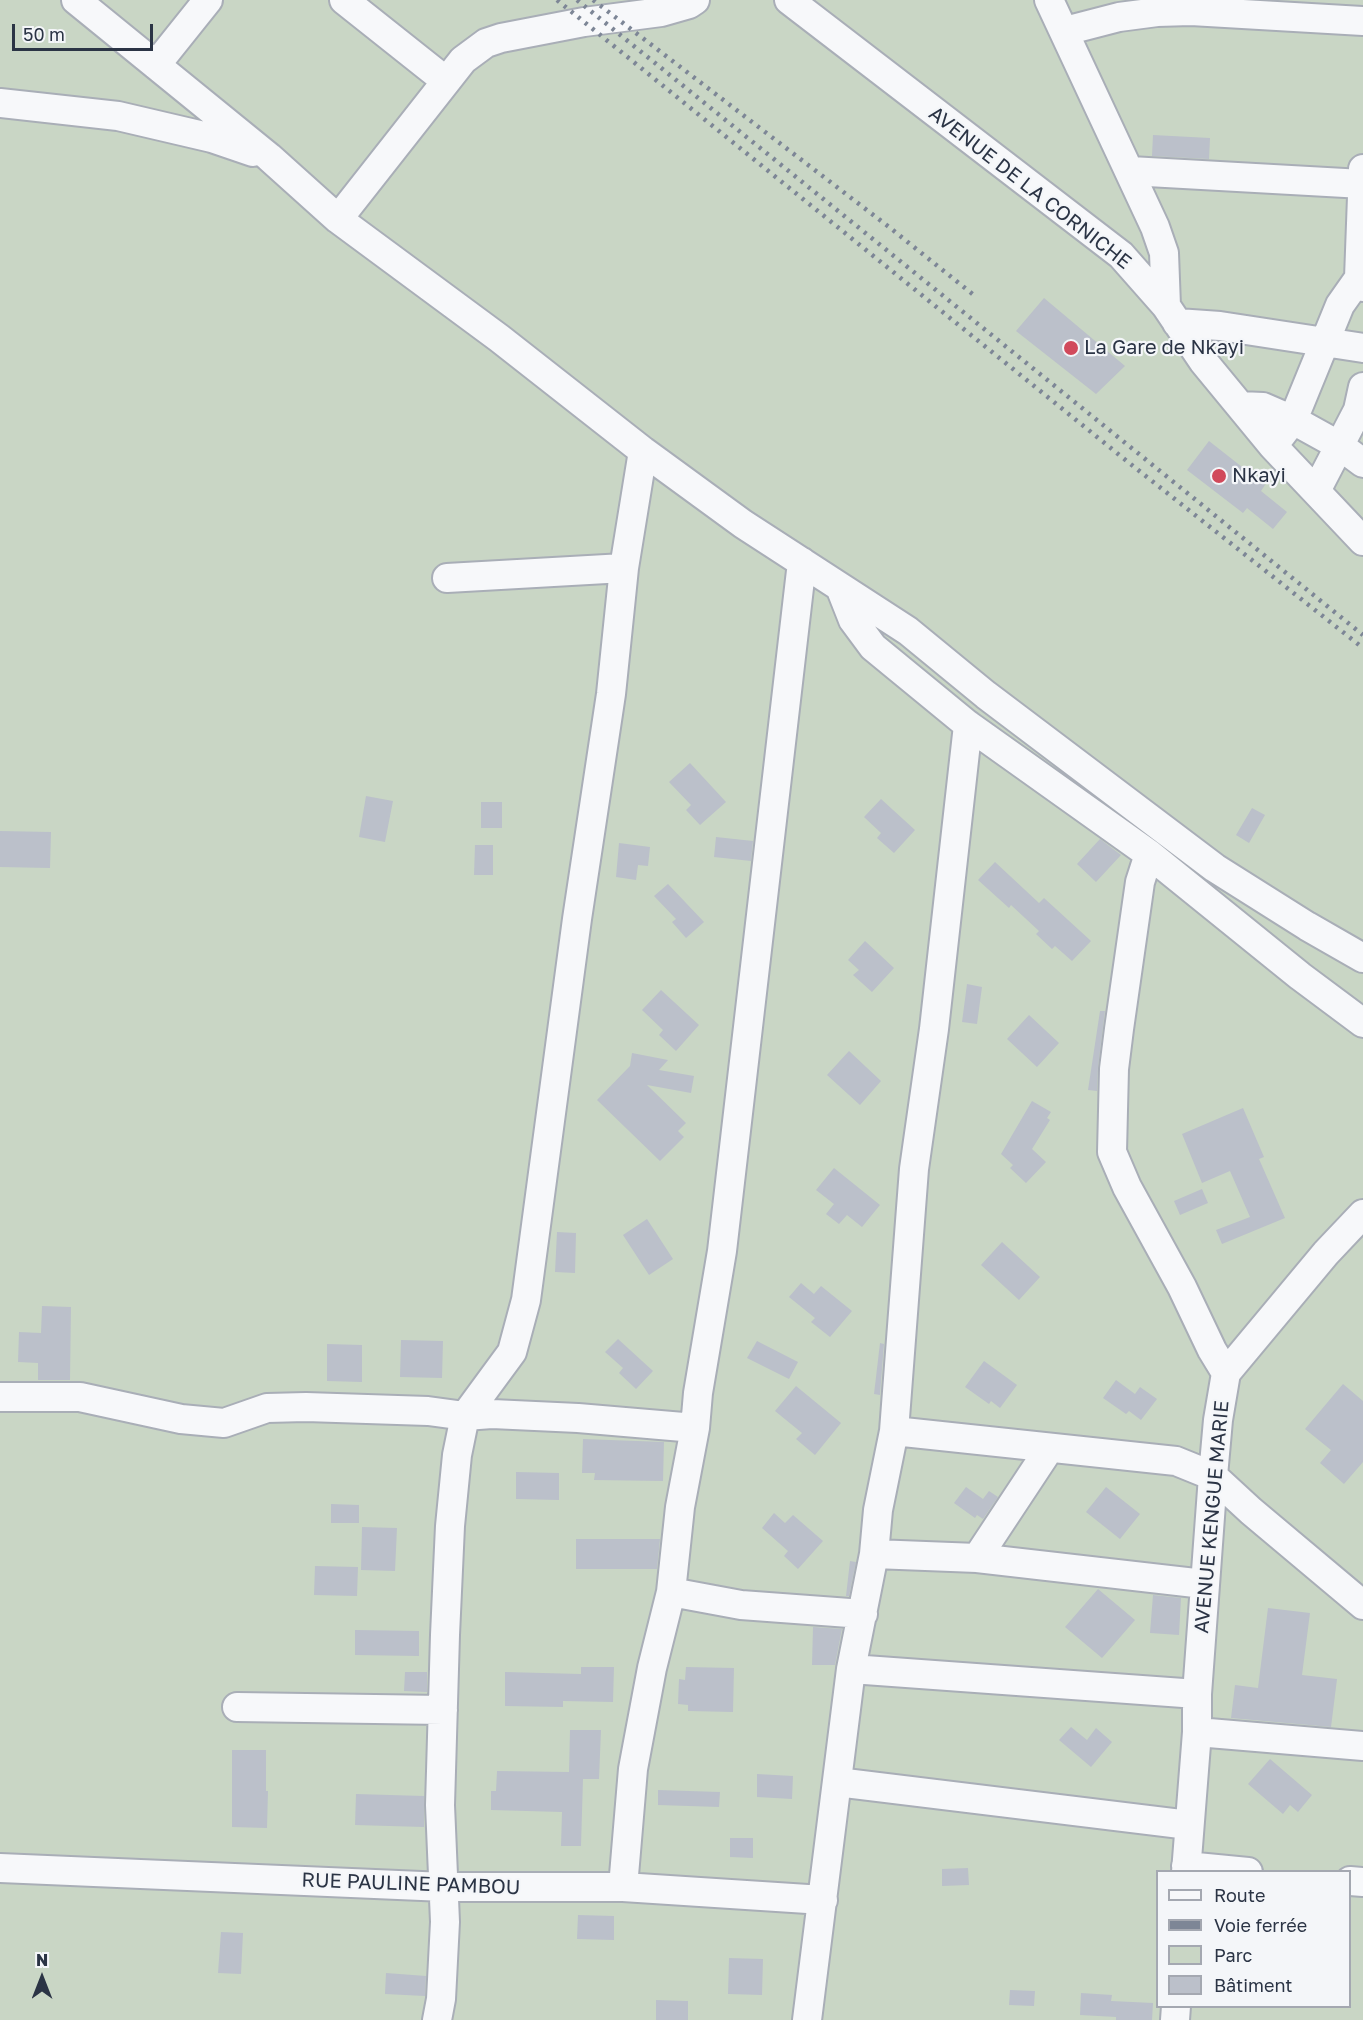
<!DOCTYPE html>
<meta charset="utf-8">
<style>
body{margin:0}
#map{position:relative;width:1363px;height:2020px;overflow:hidden;background:#e4e7ec;font-family:"Golos Text",sans-serif}
canvas{display:block}
.legend{position:absolute;left:1156px;top:1870px;width:195px;height:138px;box-sizing:border-box;background:#f4f6f9;border:2px solid #a4a8b1;margin:0;padding:8px 10px;list-style:none;font-size:18px;color:#2b3445}
.legend li{display:flex;align-items:center;gap:12px;height:30px}
.legend b{width:30px;border:2px solid #a4a8b1}
.north{position:absolute;left:12px;top:1948px;width:60px;height:60px;-webkit-text-stroke:4px #f4f6f9;paint-order:stroke;rotate:0deg;font-size:16px;font-weight:700;line-height:24px;text-align:center;color:#2b3445}
.north::after{content:'';display:block;margin:auto;width:21px;height:27px;background:#2b3445;clip-path:polygon(50% 0,100% 100%,50% 72%,0 100%)}
.scale{position:absolute;left:12px;top:24px;width:141px;height:27px;box-sizing:border-box;border:3px solid #2b3445;border-top:0;padding-left:8px;font-size:18px;line-height:21px;white-space:nowrap;color:#2b3445;-webkit-text-stroke:4px #f4f6f9;paint-order:stroke}
</style>
<div id="map">
<canvas width="1363" height="2020"></canvas>
<ul class="legend">
<li><b style="height:8px;background:#f7f8fa"></b>Route</li>
<li><b style="height:8px;background:#7d8696"></b>Voie ferrée</li>
<li><b style="height:16px;background:#c9d6c5"></b>Parc</li>
<li><b style="height:16px;background:#bbc0ca"></b>Bâtiment</li>
</ul>
<div class="north">N</div>
<div class="scale">50 m</div>
</div>
<script>
const c = document.querySelector('canvas').getContext('2d');
c.lineJoin = 'round';
function fill(path, color) { c.fillStyle = color; c.fill(path, 'evenodd'); }
const shape = rows => new Path2D(rows.map(r => 'M' + r).join(''));
function trace(path, color, width, dash) { c.strokeStyle = color; c.lineWidth = width; c.lineCap = dash ? 'butt' : 'round'; c.setLineDash(dash || []); c.stroke(path); }
function drawText(font, color, halo, rows, align = 'center') {
  c.font = font + ' "Golos Text",sans-serif'; c.lineWidth = 4.5; c.setLineDash([]); c.textBaseline = 'middle'; c.strokeStyle = halo; c.fillStyle = color; for (const [text, x, y, turn = 0] of rows) {
    c.save(); c.translate(x, y); c.rotate((+turn || 0) * Math.PI / 180); c.textAlign = isNaN(turn) ? turn : align; if (halo) c.strokeText(text, 0, 0); c.fillText(text, 0, 0); c.restore();
  }
}
fill(shape([
 [0,0,1363,0,1363,2020,0,2020],
 [1158,1872,1350,1872,1350,2006,1158,2006]
]), '#c9d6c5');
fill(shape([
 [1153,135,1210,138,1209,159,1152,156],
 [1044,298,1125,366,1096,394,1016,331],
 [1209,441,1265,485,1261,491,1287,512,1273,529,1247,508,1243,513,1187,470],
 [690,763,726,802,700,825,686,810,691,805,669,782],
 [366,796,393,801,385,842,359,837],
 [881,799,915,830,894,853,877,838,881,833,864,817],
 [481,802,502,802,502,828,481,828],
 [1252,808,1265,815,1249,843,1236,835],
 [0,831,51,832,50,868,0,867],
 [716,837,753,841,751,861,714,857],
 [1100,839,1121,855,1096,882,1077,864],
 [619,843,650,847,648,866,638,865,636,880,616,877],
 [475,845,493,845,493,875,474,875],
 [995,862,1039,903,1044,898,1091,941,1072,961,1055,946,1052,949,1036,934,1039,931,1011,905,1009,908,978,880],
 [668,884,704,922,686,938,672,922,676,919,654,896],
 [865,941,894,968,872,992,853,975,859,970,848,960],
 [967,984,982,987,977,1024,962,1022],
 [661,990,699,1025,676,1051,659,1035,663,1030,642,1010],
 [1100,1011,1105,1011,1098,1067,1097,1091,1088,1090],
 [1029,1015,1059,1043,1037,1067,1007,1039],
 [849,1051,881,1081,860,1105,827,1075],
 [632,1053,668,1060,659,1070,694,1076,691,1093,647,1085,686,1123,678,1131,684,1137,660,1161,597,1100,630,1066],
 [1032,1101,1051,1112,1047,1118,1050,1120,1032,1149,1046,1162,1026,1183,1010,1168,1013,1165,1001,1154],
 [1243,1108,1264,1157,1259,1159,1285,1218,1222,1244,1216,1230,1250,1217,1230,1171,1202,1183,1182,1134],
 [834,1168,880,1205,862,1227,847,1215,839,1224,826,1214,834,1204,816,1190],
 [1202,1189,1208,1203,1180,1215,1174,1201],
 [647,1219,673,1259,649,1275,623,1235],
 [557,1232,576,1233,575,1273,555,1272],
 [1002,1242,1040,1277,1019,1300,981,1265],
 [801,1283,814,1294,821,1286,852,1311,830,1337,811,1322,815,1318,789,1297],
 [42,1306,71,1307,70,1380,38,1380,38,1363,18,1362,19,1332,41,1333],
 [618,1339,653,1371,636,1389,619,1373,623,1368,605,1352],
 [401,1340,443,1341,442,1378,400,1377],
 [757,1341,798,1362,789,1379,747,1358],
 [880,1343,884,1344,880,1395,874,1394],
 [327,1344,362,1345,362,1382,327,1381],
 [984,1361,1017,1385,1000,1408,991,1401,989,1404,965,1387],
 [1116,1380,1135,1394,1140,1387,1157,1399,1141,1420,1129,1411,1126,1414,1103,1398],
 [1343,1384,1363,1401,1363,1462,1344,1484,1320,1463,1331,1450,1305,1429],
 [796,1386,841,1423,815,1455,796,1439,802,1433,775,1411],
 [583,1439,664,1442,663,1481,594,1480,595,1473,582,1473],
 [516,1472,559,1473,559,1500,516,1499],
 [966,1487,983,1499,989,1491,998,1497,983,1519,977,1515,975,1518,954,1503],
 [1106,1487,1140,1514,1120,1539,1086,1512],
 [331,1504,359,1505,359,1523,331,1523],
 [774,1513,785,1523,793,1515,823,1541,798,1569,784,1556,788,1551,762,1528],
 [362,1527,397,1528,395,1571,361,1570],
 [576,1539,660,1539,657,1569,576,1569],
 [850,1561,856,1562,849,1596,846,1596],
 [315,1566,358,1567,357,1596,314,1595],
 [1098,1589,1135,1620,1102,1658,1065,1627],
 [1153,1595,1181,1598,1179,1635,1150,1633],
 [1268,1608,1310,1613,1302,1675,1337,1679,1331,1727,1231,1718,1235,1685,1258,1688],
 [813,1627,842,1629,835,1665,812,1665],
 [355,1630,419,1631,419,1656,355,1655],
 [581,1667,614,1667,613,1702,563,1701,563,1707,505,1706,505,1672,581,1674],
 [686,1667,734,1668,733,1712,688,1711,688,1705,678,1704,679,1679,685,1680],
 [405,1672,427,1672,427,1692,404,1691],
 [1071,1727,1087,1740,1096,1728,1112,1742,1091,1767,1059,1740],
 [570,1730,601,1730,599,1779,583,1779,581,1846,561,1846,562,1812,491,1810,491,1791,496,1791,497,1771,569,1772],
 [232,1750,266,1750,266,1791,268,1791,267,1828,232,1827],
 [1270,1759,1312,1795,1298,1812,1290,1805,1283,1814,1248,1784],
 [757,1774,793,1776,792,1799,757,1797],
 [658,1790,720,1792,719,1807,658,1805],
 [356,1794,424,1796,424,1827,355,1825],
 [730,1838,753,1838,753,1858,730,1857],
 [968,1868,969,1885,942,1886,942,1869],
 [578,1915,614,1916,614,1940,577,1939],
 [221,1932,243,1933,241,1974,218,1973],
 [729,1958,763,1959,762,1995,728,1994],
 [386,1973,426,1976,425,1996,385,1994],
 [1010,1990,1035,1991,1034,2006,1009,2005],
 [1081,1993,1112,1995,1111,2001,1153,2003,1152,2020,1116,2020,1116,2017,1080,2015],
 [656,2000,688,2001,688,2020,656,2020]
]), '#bbc0ca');
const minor = shape([
 [76,0,269,157,338,219,499,338,643,451,743,524,908,631,986,695,1215,868,1307,926,1363,958],
 [344,0,446,81],
 [789,0,1121,255,1166,306,1203,361,1273,446,1363,541],
 [1049,0,1155,227,1164,253,1166,306],
 [1065,31,1119,17,1157,12,1191,11,1363,21],
 [156,65,208,0],
 [0,103,118,116,212,138,253,152],
 [1363,169,1359,278,1363,287],
 [1130,171,1363,184],
 [338,219,463,60,486,43,501,38,584,22,661,12,689,4,695,0],
 [1177,323,1220,326,1363,348],
 [1240,406,1263,407,1293,420,1340,446,1363,463],
 [1273,446,1293,420,1340,305,1359,278],
 [1316,491,1358,410,1363,387],
 [447,578,624,568],
 [840,587,853,620,873,647,968,725,1149,854,1300,976,1363,1023],
 [1149,854,1140,882,1119,1029,1114,1069,1112,1152,1127,1187,1182,1287,1212,1350,1226,1373],
 [0,1397,80,1397,181,1419,224,1423,267,1408,306,1407,428,1411,465,1416,492,1414,578,1418,695,1428],
 [894,1431,1176,1461,1213,1476,1251,1511,1363,1605],
 [874,1554,977,1558,1204,1584],
 [977,1558,1049,1449],
 [671,1592,741,1605,863,1614],
 [851,1669,1197,1694],
 [237,1707,443,1710],
 [1197,1732,1363,1746],
 [837,1782,1189,1825],
 [1186,1866,1248,1872],
 [0,1868,445,1887,623,1887,823,1900],
 [1186,1872,1197,1732,1197,1694,1213,1476,1218,1420,1226,1373,1326,1253,1363,1214],
 [1350,1881,1363,1882],
 [623,1887,633,1769,652,1668,671,1592,680,1507,695,1428,698,1393,722,1251,802,562],
 [437,2020,441,1999,445,1922,440,1805,445,1635,450,1526,457,1455,465,1416,512,1352,526,1300,577,919,611,694,624,568,643,451],
 [807,2020,851,1669,874,1554,878,1510,894,1431,914,1169,934,1029,968,725],
 [1175,2020,1176,2006]
]);
trace(minor, '#a9aeb7', 32);
trace(minor, '#f7f8fa', 28);
trace(shape([
 [557,0,1128,462,1363,648],
 [577,0,1363,635],
 [593,0,889,227,975,296]
]), '#7d8696', 4.5, [3, 6]);
for (const [x, y, r, color] of [
 [1071,348,8,"#d1495b"],
 [1219,476,8,"#d1495b"]
]) { const dot = new Path2D(); dot.arc(x, y, r, 0, 2 * Math.PI); c.fillStyle = color; c.fill(dot); trace(dot, '#f4f6f9', 2); }
drawText('20px', '#2b3445', '#f4f6f9', [
 ["AVENUE DE LA CORNICHE",1030,188,38],
 ["AVENUE KENGUE MARIE",1212,1517,-85],
 ["RUE PAULINE PAMBOU",411,1884,2]
]);
drawText('20px', '#2b3445', '#f4f6f9', [
 ["La Gare de Nkayi",1084,348],
 ["Nkayi",1232,476]
], 'left');
</script>
